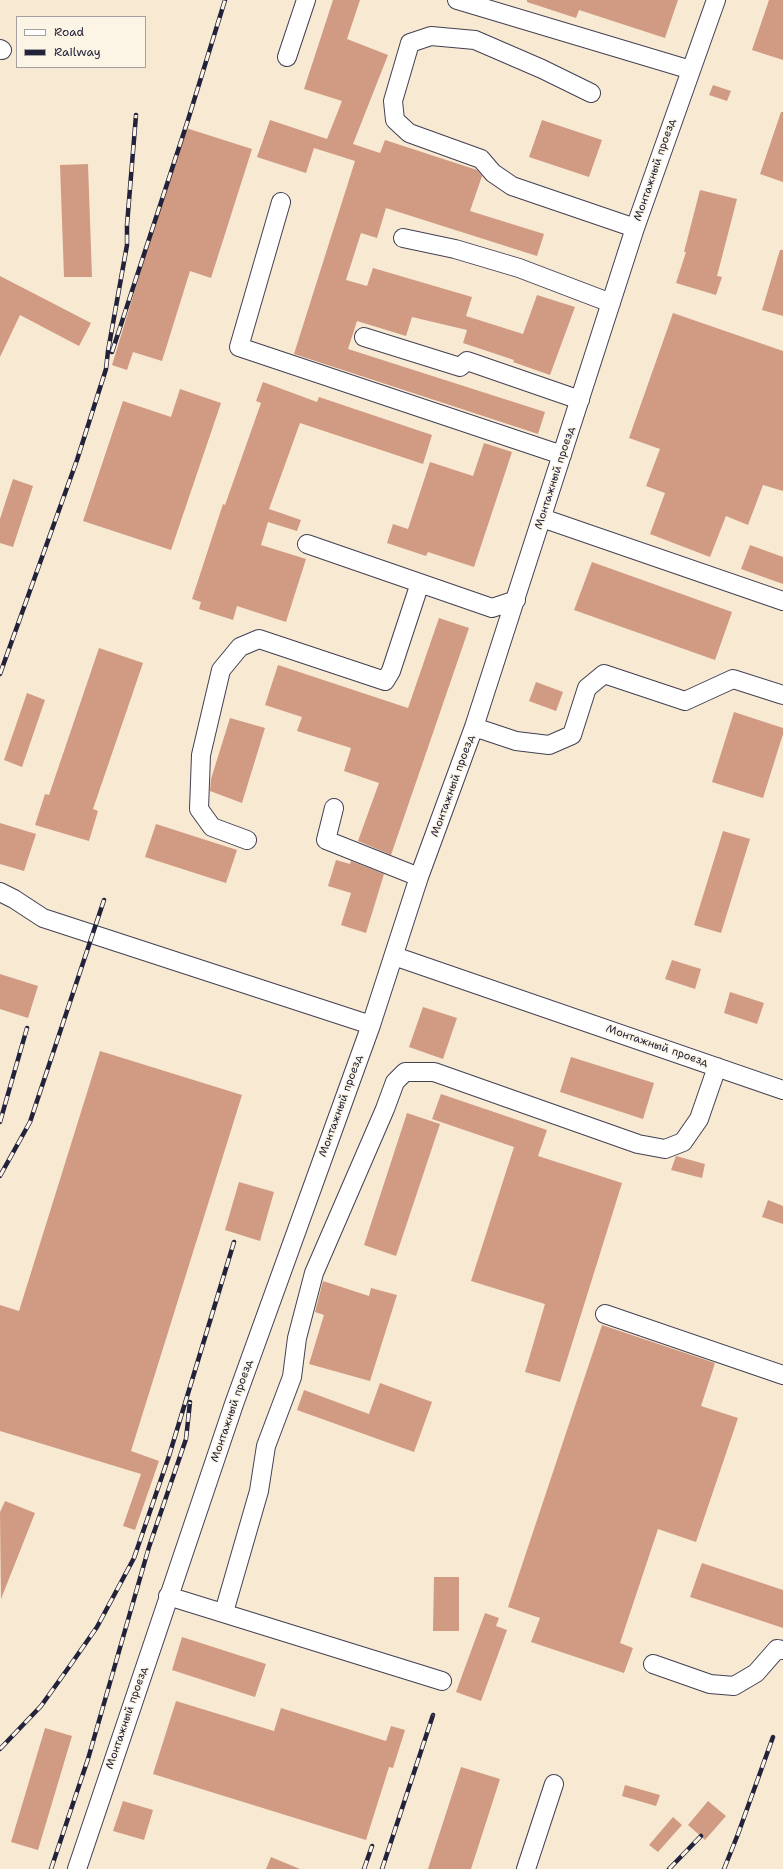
<!DOCTYPE html>
<meta charset="utf-8">
<style>
body{margin:0}
#map{position:relative;width:783px;height:1869px;overflow:hidden;background:#f8e9d3;font-family:"Shantell Sans",sans-serif}
canvas{display:block}
.legend{position:absolute;left:16px;top:16px;width:130px;height:52px;box-sizing:border-box;background:#fcf5e5;border:1px solid #a5a1a1;margin:0;padding:5px 7px;list-style:none;font-size:12px;color:#22223b}
.legend li{display:flex;align-items:center;gap:8px;height:20px}
.legend b{width:20px;border:1px solid #a5a1a1}
</style>
<div id="map">
<canvas width="783" height="1869"></canvas>
<ul class="legend">
<li><b style="height:5px;background:#fff"></b>Road</li>
<li><b style="height:5px;background:#22223b"></b>Railway</li>
</ul>
</div>
<script>
const c = document.querySelector('canvas').getContext('2d');
c.lineJoin = 'round';
function fill(path, color) { c.fillStyle = color; c.fill(path, 'evenodd'); }
const shape = rows => new Path2D(rows.map(r => 'M' + r).join(''));
function trace(path, color, width, dash) { c.strokeStyle = color; c.lineWidth = width; c.lineCap = dash ? 'butt' : 'round'; c.setLineDash(dash || []); c.stroke(path); }
function drawText(font, color, halo, rows, align = 'center') {
  c.font = font + ' "Shantell Sans",sans-serif'; c.lineWidth = 3; c.setLineDash([]); c.textBaseline = 'middle'; c.strokeStyle = halo; c.fillStyle = color; for (const [text, x, y, turn = 0] of rows) {
    c.save(); c.translate(x, y); c.rotate((+turn || 0) * Math.PI / 180); c.textAlign = isNaN(turn) ? turn : align; if (halo) c.strokeText(text, 0, 0); c.fillText(text, 0, 0); c.restore();
  }
}
fill(shape([
 [333,0,360,0,347,39,388,55,353,144,380,153,385,140,477,170,482,176,470,211,544,234,537,256,386,208,377,238,361,233,346,280,367,286,373,268,472,297,466,316,523,334,537,295,575,307,550,375,513,362,514,360,463,343,467,330,412,317,406,336,357,321,348,349,545,412,538,434,294,354,355,161,314,148,306,173,257,157,270,120,327,139,342,101,304,89],
 [527,0,678,0,665,38,579,10,576,18,527,2],
 [769,0,783,0,783,60,752,50],
 [713,85,731,91,727,101,709,95],
 [781,112,783,112,783,182,760,174],
 [542,120,602,140,589,177,529,157],
 [186,128,252,149,211,278,190,271,162,361,133,352,127,370,112,365,145,257],
 [88,164,92,277,64,277,60,165],
 [700,190,737,199,717,276,722,277,716,295,676,283,686,252,684,252],
 [780,250,783,250,783,316,762,310],
 [0,276,91,323,79,346,20,315,0,357],
 [673,313,783,351,783,491,763,485,748,525,726,516,710,557,650,534,665,493,646,486,660,449,629,438],
 [263,382,317,402,319,397,432,435,423,464,300,423,269,509,301,520,297,531,268,522,261,545,306,559,286,622,237,606,233,620,199,609,201,602,192,599,223,504,225,505,261,403,256,401],
 [180,389,221,403,171,550,83,521,123,401,171,417],
 [484,443,512,452,474,567,428,552,426,556,387,543,393,524,408,529,430,462,473,476],
 [13,479,33,486,13,547,0,543,0,519],
 [750,545,783,557,783,584,741,569],
 [592,562,732,612,715,660,574,610],
 [439,618,469,628,391,855,358,841,379,783,344,771,351,748,297,731,302,717,265,705,278,665,408,708],
 [99,648,143,663,93,809,98,811,89,841,35,825,45,794,49,795],
 [536,682,563,692,556,711,529,701],
 [27,693,45,700,22,767,4,760],
 [734,712,783,728,783,734,763,798,712,782],
 [230,718,265,728,242,803,210,791,211,779],
 [0,823,36,834,24,871,0,864],
 [156,824,237,850,226,883,145,857],
 [723,831,750,839,721,933,694,925],
 [336,860,350,864,351,861,384,874,366,933,341,925,351,893,328,886],
 [672,960,701,969,695,989,665,979],
 [0,974,38,986,28,1018,0,1009],
 [730,992,764,1003,757,1024,724,1013],
 [423,1007,457,1018,443,1059,409,1047],
 [100,1051,242,1095,131,1451,159,1461,135,1530,123,1526,141,1474,0,1431,0,1305,19,1311],
 [571,1057,654,1083,643,1119,560,1092],
 [441,1094,547,1130,538,1156,622,1183,560,1382,525,1372,545,1304,471,1281,514,1147,432,1119],
 [407,1113,440,1124,396,1256,364,1245],
 [676,1156,705,1164,702,1178,671,1170],
 [239,1182,274,1192,260,1241,225,1230],
 [768,1200,783,1206,783,1224,762,1217],
 [323,1281,369,1296,371,1288,397,1295,370,1381,309,1364,324,1315,315,1312],
 [602,1325,715,1363,701,1406,738,1418,696,1542,658,1529,620,1643,633,1648,624,1673,531,1642,540,1618,508,1607],
 [380,1383,432,1402,414,1452,297,1410,304,1390,369,1414],
 [5,1501,35,1513,1,1599,0,1512],
 [702,1563,783,1590,783,1628,690,1597],
 [434,1577,459,1577,459,1631,433,1631],
 [485,1613,499,1618,496,1626,507,1630,481,1701,456,1692],
 [182,1637,266,1664,255,1697,172,1670],
 [176,1701,274,1731,281,1708,386,1741,391,1726,405,1730,393,1768,389,1767,366,1840,153,1774],
 [45,1728,72,1736,38,1850,11,1842],
 [461,1767,500,1779,471,1869,428,1869],
 [625,1785,660,1795,656,1806,622,1796],
 [123,1801,153,1810,144,1840,113,1831],
 [708,1801,726,1816,705,1840,688,1825],
 [673,1817,682,1825,658,1852,649,1845],
 [271,1857,300,1869,266,1869]
]), '#d19a83');
const minor = shape([
 [457,0,691,70],
 [0,49,2,50],
 [287,57,306,0],
 [591,93,542,69,475,40,431,36,410,43,393,101,395,120,409,133,481,159,493,173,512,186,635,228],
 [281,202,239,347,562,455],
 [403,238,455,249,519,268,611,303],
 [364,337,460,367,467,361,580,400],
 [542,518,783,601],
 [307,544,492,608,516,600],
 [474,727,516,741,549,745,572,735,587,688,604,674,685,701,733,679,783,695],
 [334,808,326,840,419,877],
 [247,840,212,827,199,809,201,755,221,670,240,647,259,639,385,681,391,671,420,583],
 [0,892,14,899,43,918,371,1025],
 [394,956,783,1090],
 [605,1314,783,1375],
 [168,1596,442,1681],
 [224,1612,259,1491,266,1446,292,1377,297,1338,314,1273,385,1109,395,1082,405,1072,434,1072,638,1144,665,1149,683,1142,699,1119,717,1067],
 [653,1664,710,1684,734,1686,756,1673,777,1649,783,1650],
 [77,1869,234,1404,371,1025,419,877,474,727,635,228,716,0],
 [526,1869,554,1784]
]);
trace(minor, '#424052', 20);
trace(minor, '#fff', 18);
const rail = shape([
 [112,352,188,120,225,0],
 [0,674,77,460,106,369,108,351,127,245,127,225,136,115],
 [0,1122,27,1028],
 [0,1176,30,1122,104,900],
 [0,1749,41,1706,69,1667,97,1627,134,1558,169,1456,234,1242],
 [51,1869,88,1759,149,1547,186,1439,190,1402],
 [364,1869,372,1846],
 [382,1869,433,1715],
 [669,1869,701,1836],
 [724,1869,738,1834,773,1737]
]);
trace(rail, '#22223b', 4.5);
trace(rail, '#fcf5e5', 3, [9]);
drawText('11px', '#22223b', '#fcf5e5', [
 ["Монтажный проезд",655,170,-71],
 ["Монтажный проезд",555,478,-72],
 ["Монтажный проезд",453,786,-70],
 ["Монтажный проезд",657,1046,19],
 ["Монтажный проезд",341,1106,-70],
 ["Монтажный проезд",232,1411,-71],
 ["Монтажный проезд",127,1718,-71]
]);
</script>
